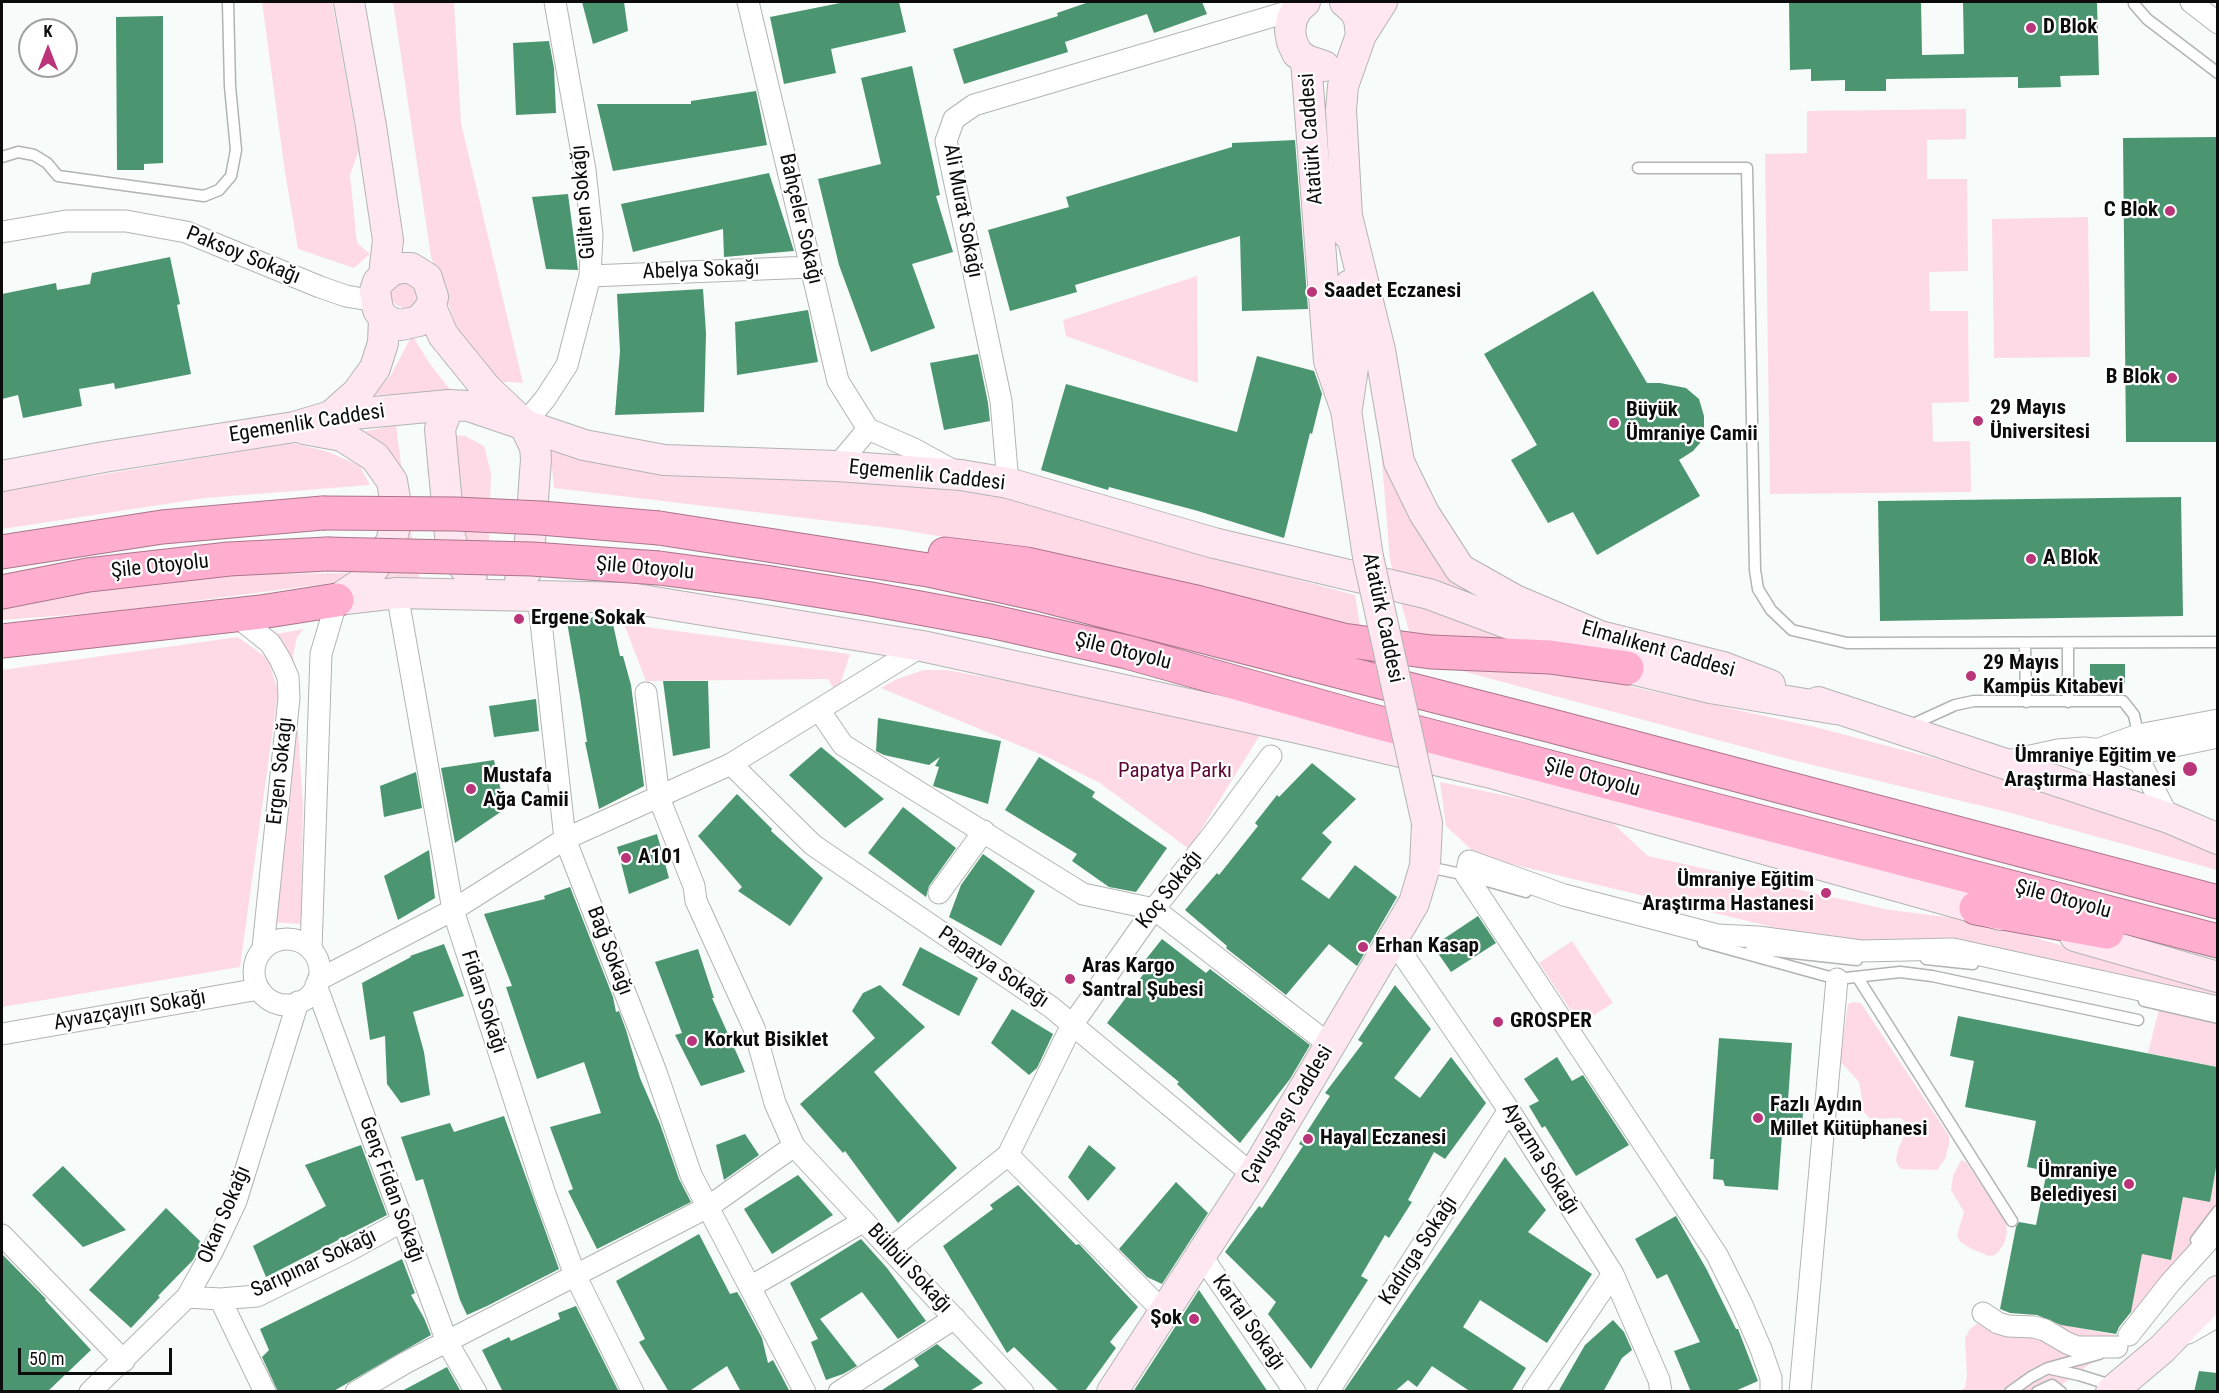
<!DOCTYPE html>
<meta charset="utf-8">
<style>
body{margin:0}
#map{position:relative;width:2219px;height:1393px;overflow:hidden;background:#f7fbf9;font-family:"Roboto Condensed",sans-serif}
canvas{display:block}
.frame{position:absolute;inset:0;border:3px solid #0b0c0b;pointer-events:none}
.north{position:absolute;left:18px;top:18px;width:60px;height:60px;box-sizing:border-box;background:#fff;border:2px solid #9d9e9d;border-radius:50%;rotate:0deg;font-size:16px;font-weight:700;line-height:24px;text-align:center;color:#0b0c0b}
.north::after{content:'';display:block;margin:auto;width:21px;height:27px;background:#b93478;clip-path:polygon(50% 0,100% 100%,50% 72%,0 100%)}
.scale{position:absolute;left:18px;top:1348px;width:154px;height:27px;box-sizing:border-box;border:3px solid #0b0c0b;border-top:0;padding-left:8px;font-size:18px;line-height:21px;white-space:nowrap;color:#0b0c0b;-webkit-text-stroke:4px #fff;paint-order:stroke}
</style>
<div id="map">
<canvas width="2219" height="1393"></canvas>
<div class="frame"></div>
<div class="north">K</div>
<div class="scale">50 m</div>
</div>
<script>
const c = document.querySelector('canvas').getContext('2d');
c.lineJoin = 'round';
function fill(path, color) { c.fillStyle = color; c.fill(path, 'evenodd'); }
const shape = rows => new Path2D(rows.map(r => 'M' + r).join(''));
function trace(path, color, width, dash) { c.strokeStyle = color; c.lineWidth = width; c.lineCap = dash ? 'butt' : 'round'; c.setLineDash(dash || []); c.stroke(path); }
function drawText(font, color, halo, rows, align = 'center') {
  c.font = font + ' "Roboto Condensed",sans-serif'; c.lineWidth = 4.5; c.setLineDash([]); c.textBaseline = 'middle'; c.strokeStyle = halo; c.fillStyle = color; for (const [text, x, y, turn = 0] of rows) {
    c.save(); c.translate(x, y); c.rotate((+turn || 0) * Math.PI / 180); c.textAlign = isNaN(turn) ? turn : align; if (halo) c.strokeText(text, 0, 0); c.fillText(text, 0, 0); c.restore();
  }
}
fill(shape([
 [262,2,332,2,359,150,350,175,357,243,370,254,354,268,298,249,285,172],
 [393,2,454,2,461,123,523,383,489,381,456,325,431,257],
 [1966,109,1966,139,1927,140,1927,179,1967,179,1968,271,1929,272,1930,311,1968,311,1969,402,1932,403,1933,442,1970,441,1971,492,1770,494,1765,154,1807,153,1807,111],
 [2088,217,2090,357,1994,358,1992,219],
 [1197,276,1198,383,1066,336,1063,320],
 [399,278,422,288,415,307,404,309,395,304,392,300,390,290],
 [412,335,430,364,452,392,374,395,391,375],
 [396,425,405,494,420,582,370,587,392,493,342,436],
 [445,434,465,436,484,446,491,473,488,569,455,567,427,470,433,442],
 [1380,437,1409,514,1431,552,1459,582,1505,609,1393,571,1390,560],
 [293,443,329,452,360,466,370,485,205,498,2,529,2,491],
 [550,448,861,479,999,496,1166,544,1355,595,1361,633,1072,559,897,529,554,488],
 [356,573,348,581,108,612,2,620,2,606,94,591,248,574],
 [1399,596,1541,647,1411,638],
 [624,624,850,654,837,694,828,679,646,681],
 [304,629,297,637,293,655,303,804,301,924,270,922,293,699,270,635],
 [238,637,268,659,278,692,240,967,2,1007,2,670],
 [1425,661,1550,666,1642,689,1815,727,1960,765,2148,821,2217,851,2217,870,2011,813,1792,760],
 [924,670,946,670,1024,684,1260,735,1189,849,1100,783,1047,757,881,688,897,679],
 [1440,782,1605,816,1648,856,1890,910,1979,921,2217,992,2217,1067,2148,1053,2161,1001,1936,943,1847,945,1478,856,1446,826],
 [1572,941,1613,1003,1580,1024,1539,963],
 [1854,1002,1861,1003,1949,1136,1949,1145,1945,1159,1937,1170,1902,1169,1898,1166,1896,1160,1898,1150,1907,1128,1905,1122,1901,1118,1870,1119,1864,1112,1859,1082,1840,1061,1848,1004],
 [1961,1160,1966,1162,2006,1222,2007,1232,2005,1241,2000,1250,1995,1255,1989,1256,1972,1249,1960,1242,1957,1235,1964,1212,1951,1190,1953,1176],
 [2217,1162,2217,1247,2126,1338,2053,1391,1961,1392,1965,1387,1967,1376,1965,1338,1970,1329,1983,1319,1999,1313,2126,1337,2142,1254,2171,1259,2183,1197,2209,1201]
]), '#fedae7');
fill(shape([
 [582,2,624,2,628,31,593,44],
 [845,2,899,2,906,32,831,49,836,73,784,84,770,17],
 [1089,2,1202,2,1207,14,1154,33,1147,14,1065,42,1068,52,964,84,953,49,1058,16,1057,13],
 [1789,2,1921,2,1922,55,1964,54,1963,2,2097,2,2099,75,2060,76,2061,87,2018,88,2018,77,1886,79,1886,91,1845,91,1845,80,1811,81,1811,69,1790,70],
 [163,16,163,163,144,164,144,170,117,170,116,17],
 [549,41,554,68,556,113,516,115,513,43],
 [912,66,940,195,936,196,953,252,912,264,935,328,871,352,839,265,818,179,881,164,861,78],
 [756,91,767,145,613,171,597,104,691,104,691,101],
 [2217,137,2217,442,2126,442,2123,138],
 [1295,140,1308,309,1242,311,1240,236,1075,285,1077,292,1010,311,988,230,1069,207,1066,197,1232,147,1232,143],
 [769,173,794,251,724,257,723,229,633,252,621,204],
 [568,194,578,270,546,269,532,197],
 [170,257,180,304,177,305,191,374,115,389,114,383,79,389,82,406,23,418,18,395,2,399,2,294,56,283,57,290,90,284,92,273],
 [703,289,706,333,704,412,615,415,620,351,617,294],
 [1593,291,1647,383,1660,383,1686,388,1699,399,1704,416,1704,430,1700,443,1693,451,1679,460,1700,496,1597,555,1573,512,1548,523,1511,460,1537,445,1484,354],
 [808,310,818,362,737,375,735,322],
 [978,354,988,403,990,421,944,430,930,363],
 [1257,356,1314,371,1322,394,1312,434,1310,433,1284,538,1198,511,1109,487,1108,490,1041,470,1066,384,1237,432],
 [2181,497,2183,616,1880,621,1878,501],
 [606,615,611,615,620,656,623,656,631,685,644,786,599,809,585,742,587,742,580,697,567,622],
 [2090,664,2125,664,2125,684,2090,684],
 [663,681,708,681,710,748,673,756],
 [536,699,539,731,494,737,489,706],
 [878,718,1001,741,988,804,933,786,939,767,935,766,940,757,929,765,884,755,876,751],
 [821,747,884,799,845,828,789,775],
 [1039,757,1095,792,1092,797,1167,848,1136,892,1109,887,1072,861,1077,854,1005,810],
 [494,760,505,809,455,843,441,768],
 [1312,763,1356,799,1322,833,1332,842,1301,879,1329,899,1355,865,1397,897,1357,966,1329,944,1286,995,1226,948,1227,946,1185,910,1217,873,1219,875,1258,826,1255,823,1277,795,1279,797],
 [416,772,422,808,384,817,380,786],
 [737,794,772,829,771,831,823,878,790,926,738,891,742,887,698,836],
 [903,807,956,848,929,886,926,897,868,853],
 [657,834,669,878,629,894,617,847],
 [429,850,435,898,398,920,384,876],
 [983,854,1035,891,1001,946,949,917,961,885],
 [570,887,613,997,616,1012,619,1011,626,1030,640,1078,660,1124,679,1179,691,1202,597,1249,568,1191,573,1189,550,1127,601,1113,584,1062,537,1079,506,987,512,986,484,914,545,899,544,896],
 [1478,916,1496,943,1451,972,1433,946],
 [1162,939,1206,973,1210,969,1310,1045,1290,1079,1240,1143,1177,1084,1179,1082,1107,1023,1145,972,1139,968],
 [444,944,464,996,413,1012,424,1052,430,1095,401,1103,387,1084,385,1036,370,1040,362,983,411,957,410,956],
 [920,947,978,978,959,1016,902,985],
 [698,949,714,998,712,998,745,1072,701,1086,675,1035,682,1033,655,962],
 [880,985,925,1027,874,1072,957,1168,898,1223,845,1151,843,1153,800,1104,875,1038,852,1011,863,993],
 [1395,985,1431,1029,1394,1078,1420,1098,1451,1057,1486,1103,1445,1159,1434,1152,1408,1200,1412,1202,1389,1238,1385,1235,1361,1276,1368,1280,1311,1369,1268,1314,1276,1302,1225,1252,1259,1206,1262,1208,1303,1146,1299,1144,1330,1096,1325,1093,1363,1043,1358,1040],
 [1012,1009,1053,1034,1037,1068,1029,1075,991,1043],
 [1958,1016,2217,1067,2217,1162,2210,1202,2183,1197,2171,1260,2142,1254,2131,1312,2119,1327,2116,1334,2061,1325,2037,1315,2010,1313,2000,1309,2016,1227,2019,1222,2036,1225,2047,1171,2027,1167,2036,1121,1965,1107,1974,1061,1950,1056],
 [1719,1038,1792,1043,1788,1101,1804,1102,1801,1136,1782,1134,1778,1190,1725,1186,1723,1180,1713,1179,1714,1159,1710,1159],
 [1557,1057,1572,1081,1583,1075,1629,1145,1576,1176,1545,1126,1542,1128,1529,1106,1539,1101,1524,1079],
 [504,1116,559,1269,487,1306,467,1315,460,1300,423,1179,416,1181,401,1137,450,1123,454,1132],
 [745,1134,759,1155,724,1180,716,1145],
 [361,1145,387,1215,266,1277,253,1246,326,1206,305,1165],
 [1089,1145,1116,1168,1088,1201,1068,1177],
 [1505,1157,1546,1210,1528,1232,1592,1274,1547,1343,1480,1300,1463,1327,1526,1368,1511,1392,1471,1392,1432,1366,1417,1387,1408,1380,1394,1392,1343,1392],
 [63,1166,126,1230,83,1247,32,1195],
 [798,1175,833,1215,772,1254,744,1209],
 [1176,1182,1208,1213,1162,1284,1147,1277,1119,1249],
 [1018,1185,1076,1245,1079,1244,1138,1307,1110,1342,1116,1348,1084,1392,1060,1392,1014,1347,1007,1353,943,1246,993,1209,990,1205],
 [166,1208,202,1243,193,1260,158,1296,160,1297,131,1328,89,1290],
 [1676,1216,1707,1270,1736,1329,1738,1329,1758,1381,1733,1392,1691,1392,1674,1351,1700,1342,1667,1274,1657,1279,1635,1239],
 [699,1234,730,1294,737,1292,742,1300,762,1338,768,1363,773,1360,790,1392,741,1392,727,1366,688,1392,669,1392,639,1342,645,1339,616,1281],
 [861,1239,887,1268,926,1321,898,1339,862,1292,820,1319,857,1366,843,1374,826,1380,811,1342,818,1339,790,1283],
 [2,1254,46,1299,45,1300,91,1350,47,1392,2,1392],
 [402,1259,415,1293,411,1295,424,1318,431,1335,332,1392,278,1392,262,1357,269,1350,260,1329],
 [1199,1290,1268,1392,1133,1392],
 [576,1306,619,1392,503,1392,482,1350,509,1337,511,1341,560,1319,558,1313],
 [1613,1320,1624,1332,1632,1350,1622,1358,1603,1392,1558,1392,1585,1345],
 [937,1344,983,1383,968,1392,879,1392,919,1366,914,1359],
 [447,1367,461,1392,400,1392],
 [2199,1371,2217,1373,2217,1392,2194,1392]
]), '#4b9671');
const lane = shape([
 [2134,4,2147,19,2218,73],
 [2,157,18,152,34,155,47,163,58,176,204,196,219,190,231,176,236,150,230,86,228,2],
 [1638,168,1747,168,1755,570,1758,589,1771,610,1792,630,1847,643,2218,642],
 [2025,643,2026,702],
 [2068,643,2068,702],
 [1909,726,1955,705,1974,701,2123,701,2134,715,2139,738],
 [1428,867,1466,875,1526,892],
 [1703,942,1837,979,1900,972,1932,976,2138,1020],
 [1750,951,1775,951,1857,960],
 [1926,959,1973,964],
 [1858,978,2012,1221],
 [2144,1001,2218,1018],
 [2196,1240,2218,1211],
 [2051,1369,2079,1375,2114,1386],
 [2010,1392,2031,1377,2048,1368,2099,1354],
 [2037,1392,2052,1385,2061,1392]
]);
const street = shape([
 [748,2,838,381,868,429],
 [2191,2,2218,23],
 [2,232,66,221,126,221,186,232,320,287,346,296,375,301],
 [590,276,811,267],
 [524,424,545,399,567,365,590,276,592,235,585,170,555,2],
 [868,429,914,449,954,471],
 [837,466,868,429],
 [1008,483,1001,401,946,141,954,119,974,105,1297,9],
 [397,593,453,910,545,1194,575,1275,633,1392],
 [538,595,565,839,656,1072,691,1175,805,1392],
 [235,615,270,643,280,659,288,677,289,698,263,948],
 [646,693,659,798,694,886,696,901,754,1028,775,1103,794,1146,1023,1392],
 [819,710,843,745,1083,894,1154,909,1330,1045],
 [2099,749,2138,735,2218,720],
 [2003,762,2058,750,2084,748,2112,751,2140,762,2169,818],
 [2140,762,2141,753,2218,737],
 [731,764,813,845,1051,1007,1253,1175],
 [939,893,984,831],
 '254 972a33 33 0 1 1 66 0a33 33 0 1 1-66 0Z',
 [1393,940,1509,1110,1613,1274,1659,1380,1661,1392],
 [311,950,321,654,337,600],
 [318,980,453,910,565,839,731,764,922,646],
 [316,985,447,1342,476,1392],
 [2,1034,259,989],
 [1008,1155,1072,1025,1154,909,1217,829,1271,756],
 [2,1235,124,1361],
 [890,1249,1008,1155,1164,1312],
 [1201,1255,1295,1392],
 [750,1287,864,1221],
 [187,1297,220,1299,257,1296,348,1251,403,1221],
 [220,1299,265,1392],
 [1983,1313,1998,1323,2008,1326,2034,1327,2045,1330,2067,1343,2077,1347,2117,1347],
 [2188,1333,2218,1316],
 [2129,1335,2170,1283,2218,1230],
 [90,1392,187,1297,212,1252,236,1201,298,1002],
 [356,1392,405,1363,708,1207,794,1146],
 [839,1392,955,1318],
 [1328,1392,1509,1110],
 [1533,1392,1613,1274],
 [1771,1392,1771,1378,1761,1349,1742,1305,1717,1255,1466,875,1469,861,1564,895,1717,935,1758,937,1861,951,1953,949,2218,1007],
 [1800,1392,1837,979]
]);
const secondary = shape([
 [349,2,371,126,388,240,384,275],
 [1305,2,1297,9,1292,19,1290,31,1292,42,1297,53,1306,60,1324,66],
 [1345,2,1354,10,1359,19,1361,35],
 [1306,60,1329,361,1346,410,1368,557],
 [1347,216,1380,350,1399,462,1424,513,1460,569,1515,600,1600,636,1723,667,1770,685],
 [1348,234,1341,110,1343,86,1361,35,1382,2],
 [431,307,419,321,401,325,392,323,384,318,378,310,375,291,378,282,392,270,402,268,411,268,427,278,433,297,431,307,443,335,486,388,524,424,535,447,536,459,528,568,520,581],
 [449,405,440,429,450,536,454,551,464,567,472,574],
 [1347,408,1354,361,1350,285],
 [331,416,357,393,375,368,383,343,384,318],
 [304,429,342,436,375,457,392,481,396,505,395,526,391,542,365,581,337,600],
 [2,476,104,457,294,427,331,416,449,405,469,406,584,445,664,460,837,466,961,475,1008,483,1214,543,1429,594,1627,668,1710,688,1835,709],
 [337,600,397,593,630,598,922,646,1298,728,1495,774,2001,915],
 [1818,702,2169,818,2218,839],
 [2075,936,2218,977],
 [1112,1392,1253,1175,1414,903,1425,866,1427,823],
 [2111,1392,2162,1349,2218,1291]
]);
const highway = shape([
 [659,528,928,570,1042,595,1552,726,2218,902],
 [2,552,162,527,323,513],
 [945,554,1027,564,1192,601,1343,640,1431,652,1550,657,1627,668],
 [659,568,765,582,871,599,990,621,1127,652,1365,719,2218,941],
 [2,592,88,575,229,559,327,554],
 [2,641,261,612,337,600],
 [1976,908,2107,932]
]);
trace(lane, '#b1b4b2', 13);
trace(street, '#b1b4b2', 23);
trace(secondary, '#b1b4b2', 32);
trace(highway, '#aa758a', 35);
trace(lane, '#fff', 10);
trace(street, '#fff', 21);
trace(secondary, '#ffe7f1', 30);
trace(highway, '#ffaecf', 33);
const secondaryBridge = shape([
 [1368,557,1427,823]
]);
const highwayBridge = shape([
 [323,513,456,514,541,518,659,528],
 [327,554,532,559,659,568]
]);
trace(secondaryBridge, '#b1b4b2', 32, []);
trace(highwayBridge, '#aa758a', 35, []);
trace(secondaryBridge, '#ffe7f1', 30);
trace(highwayBridge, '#ffaecf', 33);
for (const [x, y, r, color] of [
 [2031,28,6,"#b93478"],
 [2170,211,6,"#b93478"],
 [1312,292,6,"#b93478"],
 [2172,378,6,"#b93478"],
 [1978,421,6,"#b93478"],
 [1614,423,6,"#b93478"],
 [2031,559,6,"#b93478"],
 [519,619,6,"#b93478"],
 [1971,676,6,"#b93478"],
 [2190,769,8,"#b93478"],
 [471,789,6,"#b93478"],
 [626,858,6,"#b93478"],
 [1826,893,6,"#b93478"],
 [1363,947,6,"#b93478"],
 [1070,979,6,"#b93478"],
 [1498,1022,6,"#b93478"],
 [692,1041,6,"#b93478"],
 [1758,1118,6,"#b93478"],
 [1308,1139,6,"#b93478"],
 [2129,1184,6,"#b93478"],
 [1194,1319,6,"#b93478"]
]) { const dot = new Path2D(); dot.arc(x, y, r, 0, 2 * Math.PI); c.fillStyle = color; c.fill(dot); trace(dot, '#fff', 2); }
drawText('bold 21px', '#0b0c0b', '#fff', [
 ["D Blok",2043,28],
 ["C Blok",2158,211,"right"],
 ["Saadet Eczanesi",1324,292],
 ["B Blok",2160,378,"right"],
 ["29 Mayıs",1990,409],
 ["Üniversitesi",1990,433],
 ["Büyük",1626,411],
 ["Ümraniye Camii",1626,435],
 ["A Blok",2043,559],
 ["Ergene Sokak",531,619],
 ["29 Mayıs",1983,664],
 ["Kampüs Kitabevi",1983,688],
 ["Ümraniye Eğitim ve",2176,757,"right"],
 ["Araştırma Hastanesi",2176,781,"right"],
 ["Mustafa",483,777],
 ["Ağa Camii",483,801],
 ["A101",638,858],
 ["Ümraniye Eğitim",1814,881,"right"],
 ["Araştırma Hastanesi",1814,905,"right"],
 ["Erhan Kasap",1375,947],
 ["Aras Kargo",1082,967],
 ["Santral Şubesi",1082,991],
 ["GROSPER",1510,1022],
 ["Korkut Bisiklet",704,1041],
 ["Fazlı Aydın",1770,1106],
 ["Millet Kütüphanesi",1770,1130],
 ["Hayal Eczanesi",1320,1139],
 ["Ümraniye",2117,1172,"right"],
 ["Belediyesi",2117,1196,"right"],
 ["Şok",1182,1319,"right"]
], 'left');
drawText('21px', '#0b0c0b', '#fff', [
 ["Atatürk Caddesi",1312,139,-94],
 ["Gülten Sokağı",584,202,-95],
 ["Ali Murat Sokağı",962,211,79],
 ["Bahçeler Sokağı",800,219,77],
 ["Paksoy Sokağı",243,256,22],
 ["Abelya Sokağı",701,271,-2],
 ["Egemenlik Caddesi",307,424,-9],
 ["Egemenlik Caddesi",927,476,6],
 ["Şile Otoyolu",160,567,-6],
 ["Şile Otoyolu",645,569,5],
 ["Atatürk Caddesi",1382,618,78],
 ["Elmalıkent Caddesi",1658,650,16],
 ["Şile Otoyolu",1123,652,14],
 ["Ergen Sokağı",281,771,-84],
 ["Şile Otoyolu",1592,778,15],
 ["Koç Sokağı",1170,890,-52],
 ["Şile Otoyolu",2063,900,15],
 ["Bağ Sokağı",609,951,69],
 ["Papatya Sokağı",993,968,34],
 ["Fidan Sokağı",483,1002,72],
 ["Ayvazçayırı Sokağı",130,1011,-10],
 ["Çavuşbaşı Caddesi",1288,1115,-59],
 ["Ayazma Sokağı",1540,1159,58],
 ["Genç Fidan Sokağı",391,1190,70],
 ["Okan Sokağı",225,1215,-67],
 ["Kadırga Sokağı",1419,1251,-57],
 ["Sarıpınar Sokağı",314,1264,-25],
 ["Bülbül Sokağı",909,1269,47],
 ["Kartal Sokağı",1248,1323,55]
]);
drawText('21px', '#5c0536', '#fff', [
 ["Papatya Parkı",1175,772]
]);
</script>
